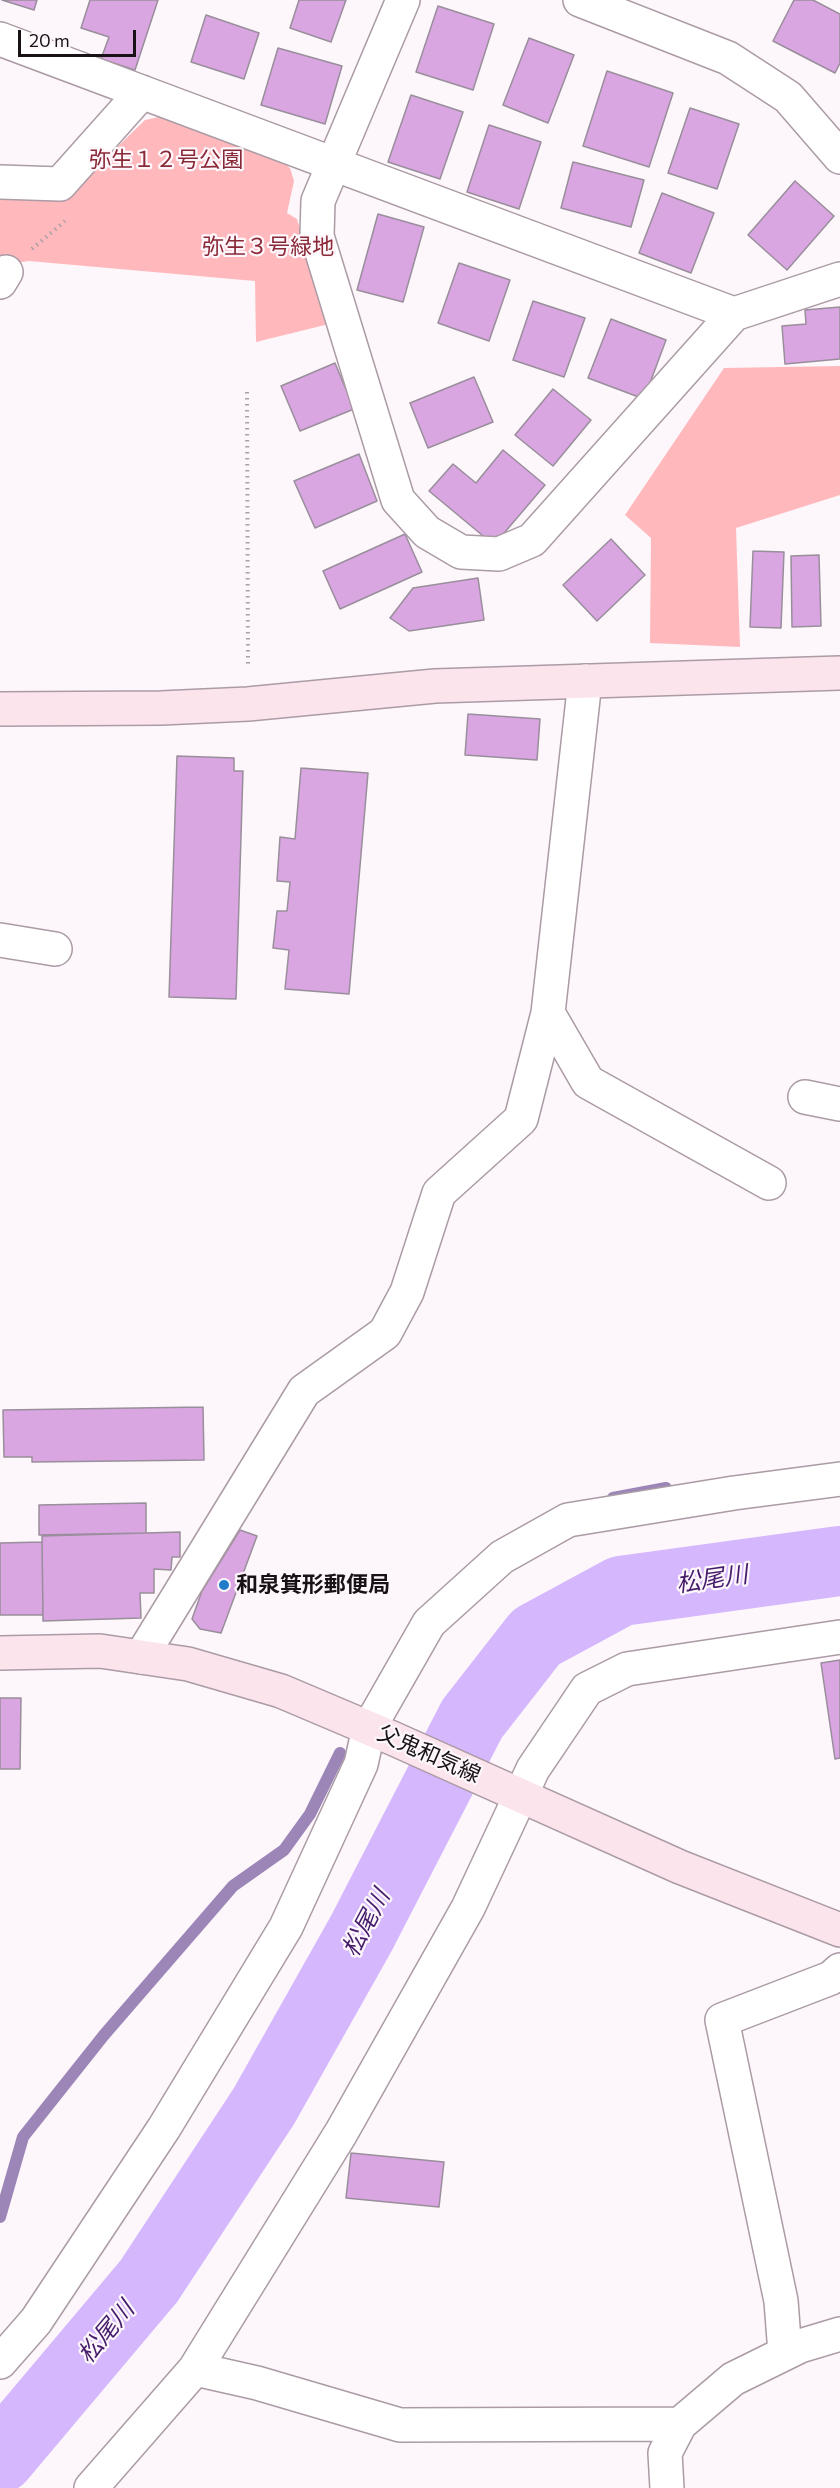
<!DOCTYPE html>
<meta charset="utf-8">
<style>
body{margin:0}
#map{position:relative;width:840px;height:2488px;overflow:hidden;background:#fdf6fa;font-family:Commissioner,sans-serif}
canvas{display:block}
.scale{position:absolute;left:18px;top:30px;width:118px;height:27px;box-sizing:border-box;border:3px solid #181216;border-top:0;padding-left:8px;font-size:18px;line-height:21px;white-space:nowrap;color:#181216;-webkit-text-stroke:4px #fdf6fa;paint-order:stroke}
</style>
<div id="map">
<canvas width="840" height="2488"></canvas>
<div class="scale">20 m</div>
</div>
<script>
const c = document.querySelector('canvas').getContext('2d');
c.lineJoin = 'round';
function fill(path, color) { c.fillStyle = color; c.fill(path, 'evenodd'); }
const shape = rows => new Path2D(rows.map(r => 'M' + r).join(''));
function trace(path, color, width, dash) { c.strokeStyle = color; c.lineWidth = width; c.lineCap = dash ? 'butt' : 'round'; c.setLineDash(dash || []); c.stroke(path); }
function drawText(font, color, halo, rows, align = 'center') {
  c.font = font + ' Commissioner,"Noto Sans JP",sans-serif'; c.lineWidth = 4.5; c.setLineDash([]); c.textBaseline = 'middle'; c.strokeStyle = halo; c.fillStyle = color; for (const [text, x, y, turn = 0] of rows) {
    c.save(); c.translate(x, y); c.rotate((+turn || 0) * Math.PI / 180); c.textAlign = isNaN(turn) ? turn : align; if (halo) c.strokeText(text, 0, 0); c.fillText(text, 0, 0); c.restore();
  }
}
fill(shape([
 [168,115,275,156,290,168,294,181,287,213,297,219,329,324,256,342,255,281,29,261,0,265,0,197,68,195,145,120],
 [840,366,840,495,736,528,740,647,650,643,651,538,625,515,724,368]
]), '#ffb9bd');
trace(shape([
 [613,1498,666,1488],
 [0,2217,23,2137,104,2035,233,1886,284,1850,310,1814,340,1753]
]), '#9c86b8', 12);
trace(shape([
 [0,2458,149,2281,264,2106,361,1934,472,1719,536,1637,621,1591,840,1561]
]), '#d4b7fd', 70);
const building = shape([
 [2,0,37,0,34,10,2,0],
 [90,0,158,0,135,70,101,59,109,37,81,28,90,0],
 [299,0,346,0,331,42,290,28,299,0],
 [794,0,813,0,840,14,840,63,835,73,773,41,794,0],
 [438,6,494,24,473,90,416,72,438,6],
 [206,15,259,33,244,79,191,62,206,15],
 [529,38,574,55,548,123,503,105,529,38],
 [278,48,342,66,325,124,261,105,278,48],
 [607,71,673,93,649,167,583,146,607,71],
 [411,95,463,112,440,179,388,162,411,95],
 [690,108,739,124,717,189,668,173,690,108],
 [489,125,541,142,519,209,467,192,489,125],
 [573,162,644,180,631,227,561,208,573,162],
 [795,181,834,216,787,270,748,235,795,181],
 [662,193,714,213,691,273,639,253,662,193],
 [378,214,424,227,403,302,357,290,378,214],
 [459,263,510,280,489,341,438,323,459,263],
 [533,301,585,318,564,377,513,360,533,301],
 [840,307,840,359,785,364,782,326,806,324,805,310,840,307],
 [611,319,666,340,644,399,588,378,611,319],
 [335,363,354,409,300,431,281,386,335,363],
 [474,377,493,422,428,448,410,403,474,377],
 [553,389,591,420,553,466,515,435,553,389],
 [503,450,545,485,494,545,429,491,453,464,476,483,503,450],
 [359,454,377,501,315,528,294,481,359,454],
 [405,534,422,572,340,609,323,571,405,534],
 [611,539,645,575,597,621,563,585,611,539],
 [753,551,784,552,781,628,750,627,753,551],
 [819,555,821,626,792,627,791,556,819,555],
 [478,578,484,620,409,631,390,618,413,588,478,578],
 [468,714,540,719,537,760,465,755,468,714],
 [177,756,234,758,234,771,243,771,236,999,169,997,177,756],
 [301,768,368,773,349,994,285,989,289,950,273,948,277,911,287,911,290,882,277,881,280,837,295,839,301,768],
 [203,1407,204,1460,32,1462,32,1457,4,1457,3,1410,203,1407],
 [146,1503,146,1533,39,1535,39,1505,146,1503],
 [240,1530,257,1536,221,1633,200,1629,192,1619,202,1591,240,1530],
 [180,1532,180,1557,172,1557,171,1570,154,1569,154,1593,140,1593,141,1618,43,1621,42,1536,180,1532],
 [42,1542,43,1615,0,1615,0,1543,42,1542],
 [840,1660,840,1758,835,1759,821,1663,840,1660],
 [0,1698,21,1698,20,1769,0,1769,0,1698],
 [351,2153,444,2162,439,2207,346,2198,351,2153]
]);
fill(building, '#d9a6e2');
trace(building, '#998e9b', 1.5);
const street = shape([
 [403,0,318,201,317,236,398,500,427,532,461,552,499,554,532,540,734,314,840,279],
 [580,0,728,58,788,97,840,157],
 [0,39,734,314],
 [0,182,60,184,142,92],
 [0,282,6,272],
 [0,940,55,949],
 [548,1013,588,1082,769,1183],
 [805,1097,840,1104],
 [141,1657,304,1391,385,1333,407,1292,439,1193,521,1119,548,1013,585,681],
 [785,2353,781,2301,722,2020,831,1978,840,1970],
 [0,2362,36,2321,164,2128,286,1927,361,1764,369,1728,429,1623,502,1557,568,1520,734,1493,840,1479],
 [195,2369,257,2383,400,2425,680,2424],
 [91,2488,195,2369,341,2133,468,1908,533,1769,587,1689,627,1669,840,1637],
 [667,2488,665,2453,680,2424,733,2379,800,2346,840,2334]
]);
const secondary = shape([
 [0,709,161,708,248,704,435,686,840,673],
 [0,1653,100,1651,188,1664,281,1691,392,1738,680,1867,840,1930]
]);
trace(street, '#ab9ba5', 36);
trace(secondary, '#ab9ba5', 36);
trace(shape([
 [32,249,65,221],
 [247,392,248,667]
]), '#a8a1a5', 4, [1.5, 4.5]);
trace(street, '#fff', 33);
trace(secondary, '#fce4ed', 33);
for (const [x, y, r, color] of [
 [224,1585,6,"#207cc9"]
]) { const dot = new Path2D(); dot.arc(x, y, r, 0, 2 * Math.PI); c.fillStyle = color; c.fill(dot); trace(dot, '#fdf6fa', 2); }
drawText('22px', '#892837', '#fdf6fa', [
 ["弥生１２号公園",166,160],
 ["弥生３号緑地",268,247]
]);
drawText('bold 22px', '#181216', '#fdf6fa', [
 ["和泉箕形郵便局",236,1585]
], 'left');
drawText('22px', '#181216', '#fdf6fa', [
 ["父鬼和気線",429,1754,24]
]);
drawText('italic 24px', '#441c6b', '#fdf6fa', [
 ["松尾川",712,1579,-8],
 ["松尾川",366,1923,-62],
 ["松尾川",106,2332,-50]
]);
</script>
